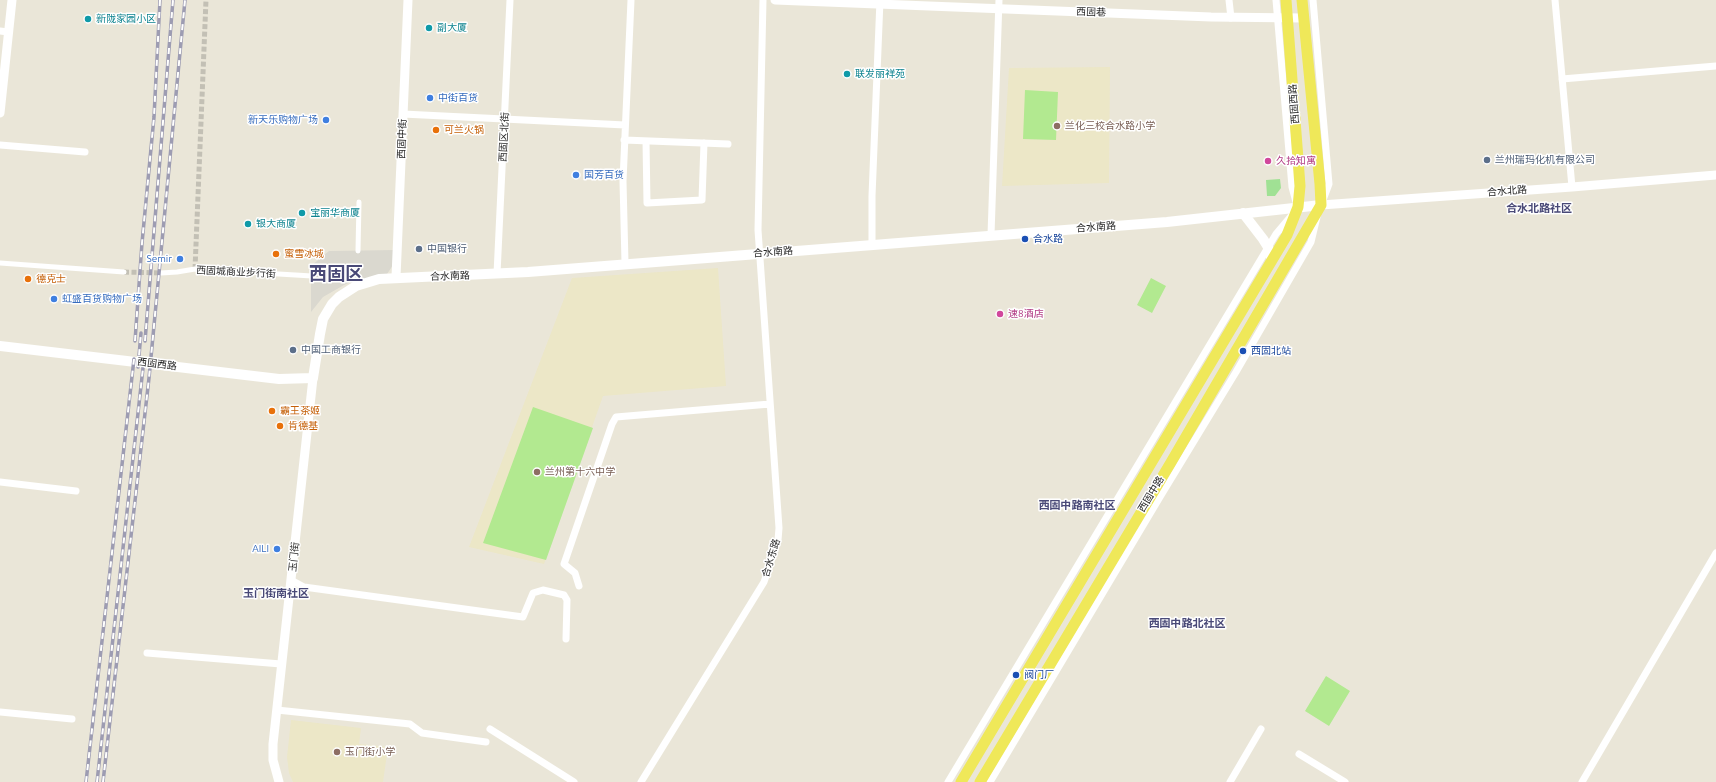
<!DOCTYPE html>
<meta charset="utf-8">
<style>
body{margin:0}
canvas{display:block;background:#eae6d8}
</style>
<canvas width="1716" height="782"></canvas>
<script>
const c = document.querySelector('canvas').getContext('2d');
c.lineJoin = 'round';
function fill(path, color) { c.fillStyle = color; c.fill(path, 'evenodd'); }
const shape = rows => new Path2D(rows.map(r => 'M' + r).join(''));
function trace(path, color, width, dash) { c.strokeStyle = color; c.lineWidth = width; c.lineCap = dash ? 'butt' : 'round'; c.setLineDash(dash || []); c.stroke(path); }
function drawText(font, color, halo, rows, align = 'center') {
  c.font = font + ' Ubuntu,"Noto Sans SC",sans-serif'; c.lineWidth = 3; c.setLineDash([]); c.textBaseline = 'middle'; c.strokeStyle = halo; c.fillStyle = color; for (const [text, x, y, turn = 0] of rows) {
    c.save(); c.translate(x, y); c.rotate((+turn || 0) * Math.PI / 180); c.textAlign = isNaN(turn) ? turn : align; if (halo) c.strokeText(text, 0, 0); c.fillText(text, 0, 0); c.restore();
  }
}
fill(shape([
 [1110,67,1109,183,1002,186,1009,68],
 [718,268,726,386,603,396,544,564,469,547,572,278],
 [291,720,361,728,359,744,388,747,383,782,293,782,289,773,287,757]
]), '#ece7c7');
fill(shape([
 [1280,179,1281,188,1275,196,1267,196,1266,180]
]), '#a0e194');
fill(shape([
 [1025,90,1058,92,1056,140,1023,139],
 [1151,278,1166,286,1152,313,1137,305],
 [533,407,593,428,546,560,483,543],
 [1326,676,1350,691,1329,726,1305,711]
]), '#b2e990');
fill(shape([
 [397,250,393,265,387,274,382,277,355,280,344,285,323,297,311,312,311,266,329,251]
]), '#dad8cf');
trace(shape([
 [195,269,206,0],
 [124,272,161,273]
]), '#c3c0b5', 5, [5, 2.5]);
trace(shape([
 [358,251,359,202],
 [0,263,124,272],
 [161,273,177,272,195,269,312,276]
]), '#fff', 5);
trace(shape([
 [1229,0,1231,18],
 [1276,0,1292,187,1296,202],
 [1313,0,1329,184,1323,200],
 [1555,0,1572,187],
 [0,31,8,32],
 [1562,79,1716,66],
 [403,114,625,125],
 [624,140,728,144],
 [646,141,647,203,702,200,704,143],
 [0,145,85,152],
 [991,235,999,0],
 [872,244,872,196,880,0],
 [625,263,623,181,631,0],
 [497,274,510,0],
 [0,482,76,491],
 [291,580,304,587,523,617,533,593,543,590,564,595,567,600,566,639],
 [579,586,575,573,564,564,612,424,616,417,770,404],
 [147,653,281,664],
 [277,710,410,724,422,733,486,742],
 [0,712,72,719],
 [490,729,574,782],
 [1299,754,1345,782],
 [641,782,764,582,778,540,779,528,758,230,763,0],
 [948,782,1276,234,1292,215],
 [990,782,1160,497,1236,372,1311,242,1317,217],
 [1230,782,1261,729],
 [1582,782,1716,553]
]), '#fff', 7);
trace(shape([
 [775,0,1211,17,1303,18],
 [0,113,12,0],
 [1321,205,1572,187,1716,175],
 [396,277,408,0],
 [279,782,273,760,273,744,313,378]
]), '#fff', 9);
trace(shape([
 [1243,213,1263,239,1268,247,1272,260],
 [0,346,279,379,313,378,320,334,323,319,332,304,339,297,356,286,379,279,528,272,1167,222,1321,205]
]), '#fff', 10);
trace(shape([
 [961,782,1287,235,1298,207,1300,186,1286,0],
 [980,782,1170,464,1321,205,1320,184,1302,0]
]), '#efe859', 11);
const rail = shape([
 [135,341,142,243,154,117,160,0],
 [145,341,173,0],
 [138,367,141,333],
 [86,782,134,359],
 [97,782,144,359],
 [103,782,149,378,185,0]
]);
trace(rail, '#9d9cb2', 3.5);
trace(rail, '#fff', 2, [6]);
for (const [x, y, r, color] of [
 [88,19,4,"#0f9aa8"],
 [429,28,4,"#0f9aa8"],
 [847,74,4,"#0f9aa8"],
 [430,98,4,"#3f7fe0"],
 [326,120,4,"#3f7fe0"],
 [1057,126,4,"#8d6e63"],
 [436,130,4,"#e8710a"],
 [1487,160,4,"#5c6f8a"],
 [1268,161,4,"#d1479c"],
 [576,175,4,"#3f7fe0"],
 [302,213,4,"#0f9aa8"],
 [248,224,4,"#0f9aa8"],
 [1025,239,4,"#1a4fb4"],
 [419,249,4,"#5c6f8a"],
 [276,254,4,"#e8710a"],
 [180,259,4,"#3f7fe0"],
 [28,279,4,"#e8710a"],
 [54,299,4,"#3f7fe0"],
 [1000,314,4,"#d1479c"],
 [293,350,4,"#5c6f8a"],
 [1243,351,4,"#1a4fb4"],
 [272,411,4,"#e8710a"],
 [280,426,4,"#e8710a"],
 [537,472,4,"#8d6e63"],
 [277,549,4,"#3f7fe0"],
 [1016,675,4,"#1a4fb4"],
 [337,752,4,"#8d6e63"]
]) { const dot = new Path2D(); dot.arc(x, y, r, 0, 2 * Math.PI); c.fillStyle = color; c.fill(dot); trace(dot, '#fff', 1.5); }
drawText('10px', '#272727', '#fff', [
 ["西固巷",1091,12,2],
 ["西固西路",1294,104,-94],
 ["西固区北街",504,137,-87],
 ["西固中街",402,139,-88],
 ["合水北路",1507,191,-4],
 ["合水南路",1096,227,-4],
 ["合水南路",773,252,-4],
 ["西固城商业步行街",236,272,3],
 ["合水南路",450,276,-2],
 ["西固西路",157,364,7],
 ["西固中路",1151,494,-59],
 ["玉门街",294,557,-84],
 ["合水东路",771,558,-73]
]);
drawText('10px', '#0d838f', '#fff', [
 ["新陇家园小区",96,19],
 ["副大厦",437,28],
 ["联发丽祥苑",855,74],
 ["宝丽华商厦",310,213],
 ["银大商厦",256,224]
], 'left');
drawText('10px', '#366cbe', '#fff', [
 ["中街百货",438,98],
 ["新天乐购物广场",318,120,"right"],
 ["国芳百货",584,175],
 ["Semir",172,259,"right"],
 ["虹盛百货购物广场",62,299],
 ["AILI",269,549,"right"]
], 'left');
drawText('10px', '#785e54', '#fff', [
 ["兰化三校合水路小学",1065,126],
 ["兰州第十六中学",545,472],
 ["玉门街小学",345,752]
], 'left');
drawText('10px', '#c56008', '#fff', [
 ["可兰火锅",444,130],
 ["蜜雪冰城",284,254],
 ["德克士",36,279],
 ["霸王茶姬",280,411],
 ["肯德基",288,426]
], 'left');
drawText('10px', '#4e5e75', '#fff', [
 ["兰州瑞玛化机有限公司",1495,160],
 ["中国银行",427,249],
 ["中国工商银行",301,350]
], 'left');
drawText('10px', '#b23c85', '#fff', [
 ["久拾知寓",1276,161],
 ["速8酒店",1008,314]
], 'left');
drawText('10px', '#164399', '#fff', [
 ["合水路",1033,239],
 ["西固北站",1251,351],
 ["阀门厂",1024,675]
], 'left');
drawText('bold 11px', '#494977', '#fff', [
 ["合水北路社区",1539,208],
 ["西固中路南社区",1077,505],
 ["玉门街南社区",276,593],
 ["西固中路北社区",1187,623]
]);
drawText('bold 18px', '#494977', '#fff', [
 ["西固区",336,274]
]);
</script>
